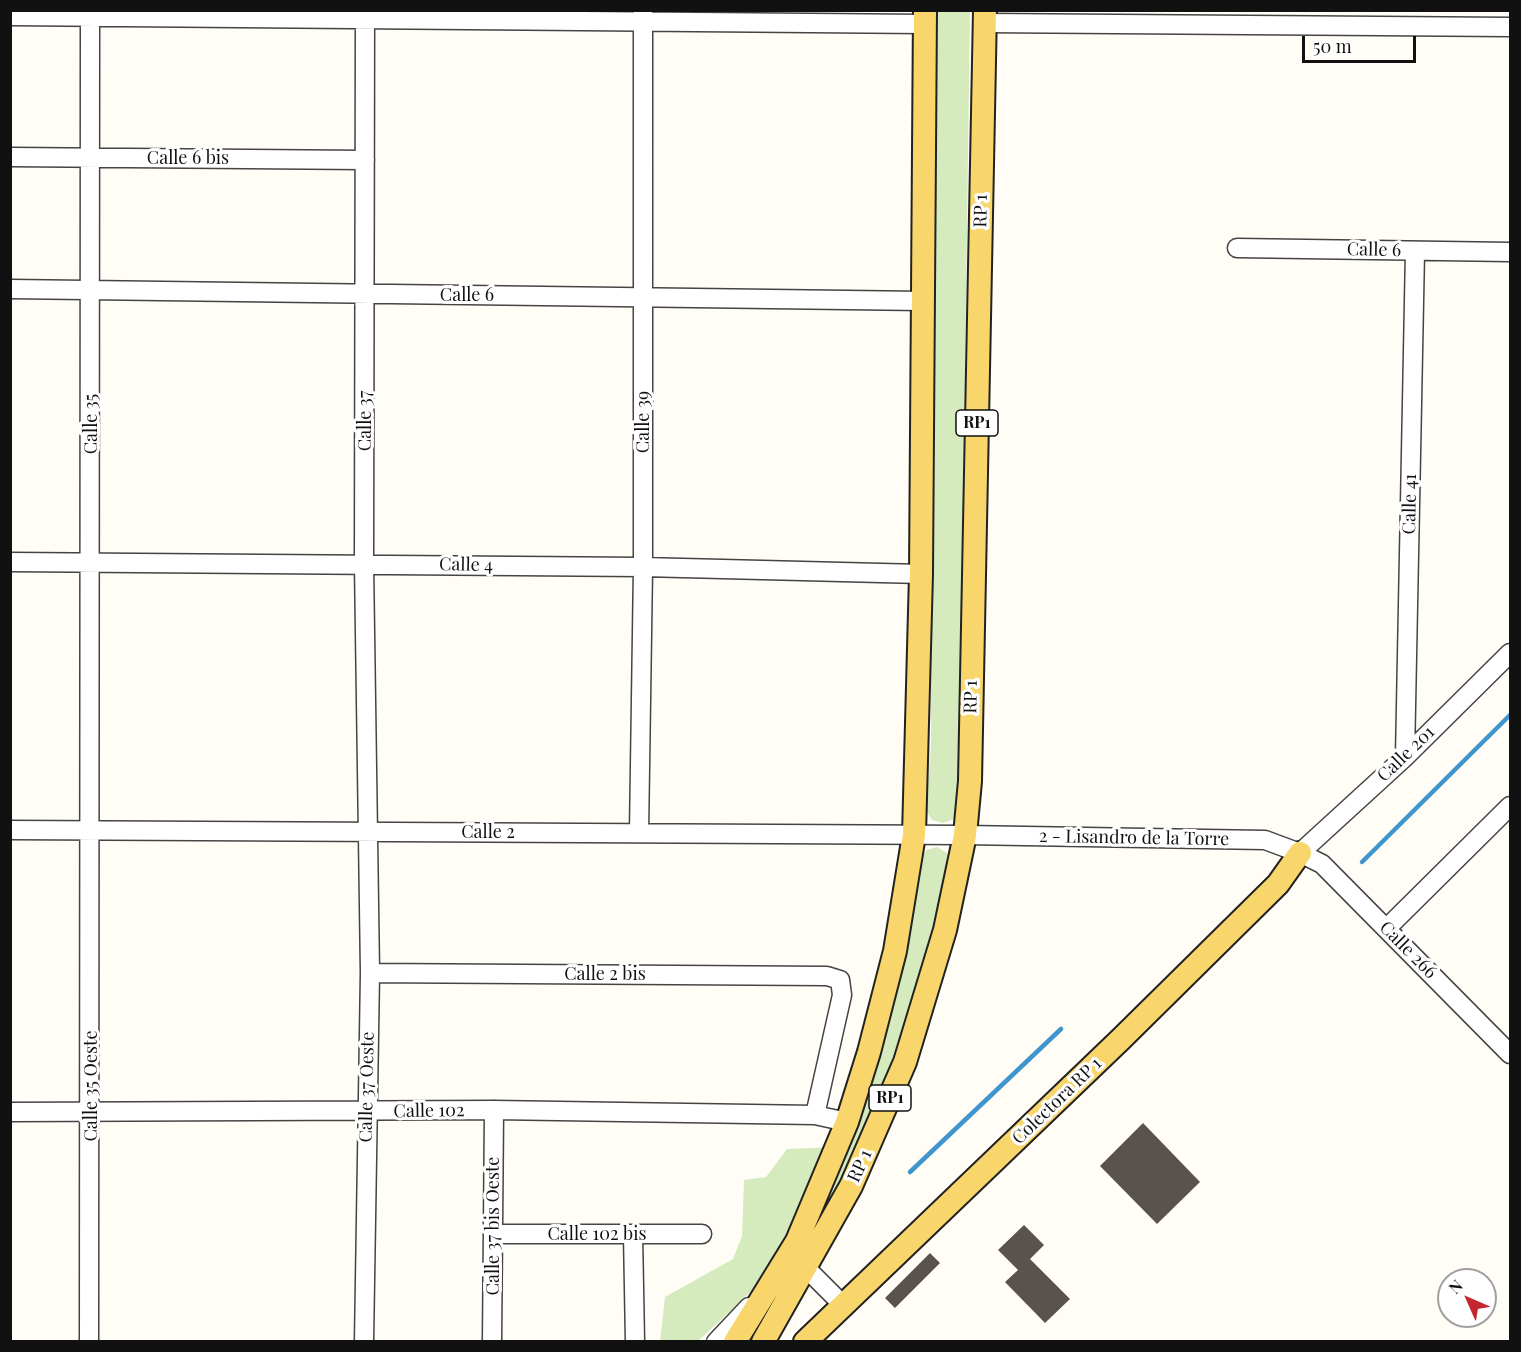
<!DOCTYPE html>
<style>
body{margin:0}
#map{position:relative;width:1521px;height:1352px;overflow:hidden;background:#fffdf5;font-family:"Playfair Display",serif}
canvas{display:block}
.frame{position:absolute;inset:0;border:12px solid #111;pointer-events:none}
.north{position:absolute;left:1437px;top:1268px;width:60px;height:60px;box-sizing:border-box;background:#fff;border:2px solid #a0a0a0;border-radius:50%;rotate:315deg;font-size:16px;font-weight:700;line-height:24px;text-align:center;color:#111}
.north::after{content:'';display:block;margin:auto;width:21px;height:27px;background:#c4262e;clip-path:polygon(50% 0,100% 100%,50% 72%,0 100%)}
.scale{position:absolute;left:1302px;top:36px;width:114px;height:27px;box-sizing:border-box;border:3px solid #111;border-top:0;padding-left:8px;font-size:18px;line-height:21px;white-space:nowrap;color:#111;-webkit-text-stroke:4px #fff;paint-order:stroke}
</style>
<div id="map">
<canvas width="1521" height="1352"></canvas>
<div class="frame"></div>
<div class="north">N</div>
<div class="scale">50 m</div>
</div>
<script>
const c = document.querySelector('canvas').getContext('2d');
c.lineJoin = 'round';
function fill(path, color) { c.fillStyle = color; c.fill(path, 'evenodd'); }
const shape = rows => new Path2D(rows.map(r => 'M' + r).join(''));
function trace(path, color, width, dash) { c.strokeStyle = color; c.lineWidth = width; c.lineCap = dash ? 'butt' : 'round'; c.setLineDash(dash || []); c.stroke(path); }
function drawText(font, color, halo, rows, align = 'center') {
  c.font = font + ' "Playfair Display",serif'; c.lineWidth = 6; c.setLineDash([]); c.textBaseline = 'middle'; c.strokeStyle = halo; c.fillStyle = color; for (const [text, x, y, turn = 0] of rows) {
    c.save(); c.translate(x, y); c.rotate((+turn || 0) * Math.PI / 180); c.textAlign = isNaN(turn) ? turn : align; if (halo) c.strokeText(text, 0, 0); c.fillText(text, 0, 0); c.restore();
  }
}
fill(shape([
 [932,11,970,11,959,808,954,819,943,823,932,820,926,810,926,805,931,746],
 [937,847,947,853,949,858,931,946,897,1059,864,1138,819,1228,807,1225,921,860,926,850],
 [834,1147,788,1239,757,1286,698,1341,660,1342,665,1297,733,1259,742,1236,744,1180,766,1177,787,1149]
]), '#d5ebbd');
trace(shape([
 [1362,862,1510,715],
 [910,1172,1061,1029]
]), '#3f96cf', 4.5);
fill(shape([
 [1143,1123,1200,1182,1157,1224,1100,1166],
 [1024,1225,1044,1245,1030,1259,1070,1299,1045,1323,1005,1282,1018,1270,998,1250],
 [930,1253,940,1263,895,1308,885,1298]
]), '#5a524d');
const minor = shape([
 [10,16,925,24],
 [985,23,1510,27],
 [10,157,365,160],
 [1237,248,1510,252],
 [10,289,923,301],
 [10,562,643,567,921,574],
 [1405,757,1415,251],
 [10,830,965,835,1265,840,1300,853,1322,864,1510,1054],
 [639,833,643,567,643,10],
 [1300,853,1405,757,1510,653],
 [1387,928,1510,806],
 [370,973,827,976,840,980,842,995,815,1115],
 [10,1112,494,1110,815,1115,847,1122],
 [493,1234,702,1234],
 [633,1234,635,1342],
 [793,1262,806,1268,843,1305],
 [89,1342,90,17],
 [364,1342,370,973,364,564,365,10],
 [492,1342,494,1110],
 [716,1342,749,1307]
]);
const major = shape([
 [735,1342,797,1241,847,1122,869,1052,895,951,914,835,921,574,925,10],
 [763,1342,851,1186,905,1062,945,930,965,835,970,781,985,10],
 [805,1342,1121,1039,1278,884,1300,853]
]);
trace(minor, '#444', 21);
trace(major, '#222', 26);
trace(minor, '#fff', 18);
trace(major, '#f9d66b', 22);
for (const [x, y, w] of [
 [977,423,42],
 [890,1098,42]
]) { const box = new Path2D(); box.roundRect(x - w / 2, y - 13, w, 26, 4.5); c.fillStyle = '#fff'; c.fill(box); trace(box, '#111', 1.5); }
drawText('bold 16px', '#111', null, [
 ["RP1",977,423],
 ["RP1",890,1098]
]);
drawText('18px', '#111', '#fff', [
 ["Calle 6 bis",188,158],
 ["RP 1",981,211,-89],
 ["Calle 6",1374,250,1],
 ["Calle 6",467,295],
 ["Calle 37",365,421,-90],
 ["Calle 39",643,422,-90],
 ["Calle 35",91,424,-90],
 ["Calle 41",1410,504,-89],
 ["Calle 4",466,565,1],
 ["RP 1",971,697,-89],
 ["Calle 201",1406,754,-44],
 ["Calle 2",488,832],
 ["2 - Lisandro de la Torre",1134,838,1],
 ["Calle 266",1408,950,45],
 ["Calle 2 bis",605,974],
 ["Calle 35 Oeste",91,1086,-90],
 ["Calle 37 Oeste",367,1087,-89],
 ["Colectora RP 1",1057,1101,-44],
 ["Calle 102",429,1111,-1],
 ["RP 1",860,1166,-65],
 ["Calle 37 bis Oeste",493,1226,-90],
 ["Calle 102 bis",597,1234]
]);
</script>
